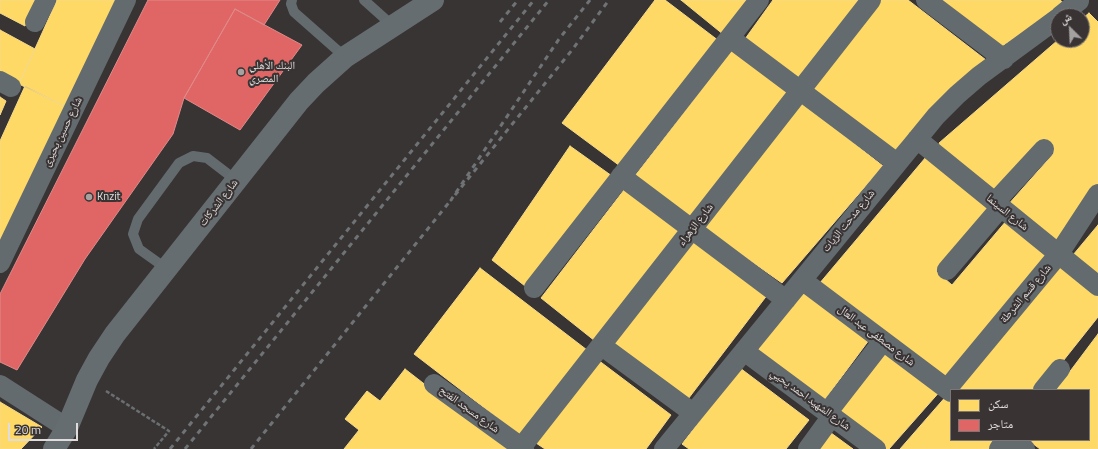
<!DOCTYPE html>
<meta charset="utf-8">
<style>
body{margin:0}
#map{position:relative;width:1098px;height:449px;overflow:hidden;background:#383434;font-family:"Titillium Web","Noto Naskh Arabic",sans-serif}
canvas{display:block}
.legend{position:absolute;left:950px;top:389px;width:140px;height:52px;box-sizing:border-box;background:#393333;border:1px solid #7c7777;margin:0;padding:5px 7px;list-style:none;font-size:12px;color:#e0dcdc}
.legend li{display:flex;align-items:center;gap:8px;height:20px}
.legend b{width:20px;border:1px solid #7c7777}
.north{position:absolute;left:1050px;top:8px;width:40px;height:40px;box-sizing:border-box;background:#393333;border:1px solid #7c7777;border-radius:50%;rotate:336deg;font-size:11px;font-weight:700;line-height:16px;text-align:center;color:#e0dcdc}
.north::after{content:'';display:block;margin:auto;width:14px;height:18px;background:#a5a1a1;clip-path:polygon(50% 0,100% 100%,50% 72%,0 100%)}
.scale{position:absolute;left:8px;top:423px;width:70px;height:18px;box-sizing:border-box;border:2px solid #e0dcdc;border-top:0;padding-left:5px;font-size:12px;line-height:14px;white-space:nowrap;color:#e0dcdc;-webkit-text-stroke:3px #393333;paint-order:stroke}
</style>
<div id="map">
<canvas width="1098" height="449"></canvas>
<ul class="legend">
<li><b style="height:11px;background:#ffd966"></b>سكن</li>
<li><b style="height:11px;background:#e06666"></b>متاجر</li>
</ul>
<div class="north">ش</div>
<div class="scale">20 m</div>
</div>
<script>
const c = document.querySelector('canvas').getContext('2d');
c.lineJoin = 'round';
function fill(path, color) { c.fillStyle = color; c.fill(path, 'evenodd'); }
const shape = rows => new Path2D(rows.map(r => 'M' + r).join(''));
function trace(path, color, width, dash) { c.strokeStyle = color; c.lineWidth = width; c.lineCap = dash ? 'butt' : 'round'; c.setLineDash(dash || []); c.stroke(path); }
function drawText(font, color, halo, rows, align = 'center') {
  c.font = font + ' "Titillium Web","Noto Naskh Arabic",sans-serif'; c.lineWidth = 4; c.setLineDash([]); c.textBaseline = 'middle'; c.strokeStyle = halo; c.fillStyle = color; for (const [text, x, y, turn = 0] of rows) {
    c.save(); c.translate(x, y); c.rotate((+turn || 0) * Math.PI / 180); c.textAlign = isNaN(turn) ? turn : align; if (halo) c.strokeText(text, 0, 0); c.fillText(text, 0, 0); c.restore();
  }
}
const homes = shape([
 [0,0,38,0,25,26,0,13,0,0],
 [57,0,123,0,72,110,19,84,57,0],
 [655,0,665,0,719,41,620,166,562,123,655,0],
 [681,0,751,0,724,35,681,0],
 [773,0,860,0,795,81,745,39,773,0],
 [881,0,908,0,986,60,937,105,892,153,808,91,881,0],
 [933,0,1060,0,1066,5,999,48,933,0],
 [1089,13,1098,22,1098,203,1061,250,1007,206,1054,153,1041,140,992,194,943,154,939,143,1058,40,1082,40,1082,19,1089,13],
 [0,30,35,49,19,84,0,74,0,30],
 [732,50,788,92,691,220,634,177,732,50],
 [25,86,72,110,0,250,0,141,25,86],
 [0,97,6,101,0,115,0,97],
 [800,101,883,166,782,283,701,226,800,101],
 [570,146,612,176,525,286,492,260,570,146],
 [926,157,990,207,936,271,952,285,1007,220,1055,257,947,383,819,284,926,157],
 [627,186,683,229,595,341,541,298,627,186],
 [1098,225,1098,274,1073,255,1098,225],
 [692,236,768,294,685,403,608,346,692,236],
 [1062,261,1098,291,1098,317,1040,390,957,390,1062,261],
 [480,268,587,350,521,436,414,354,480,268],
 [805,288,869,340,823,402,756,352,805,288],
 [1098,334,1098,449,1040,449,1028,440,1089,440,1089,390,1056,390,1098,334],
 [882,348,942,389,889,449,879,449,832,412,882,348],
 [598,360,671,415,646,449,545,449,536,443,598,360],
 [740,368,809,420,786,449,689,449,682,444,740,368],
 [405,369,508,449,344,449,359,430,345,419,367,391,380,401,405,369],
 [948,394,951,396,951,440,1001,440,995,449,900,449,948,394],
 [0,402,42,427,21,449,0,449,0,402],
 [827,430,853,449,813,449,827,430]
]);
fill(homes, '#ffd966');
trace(homes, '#f6da89', 1);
const shops = shape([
 [148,0,280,0,264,25,235,9,184,98,173,134,85,259,17,370,0,362,0,294,148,0],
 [235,9,302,45,240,130,184,98,235,9]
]);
fill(shops, '#e06666');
trace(shops, '#e08989', 1);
trace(shape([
 [106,391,169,431,154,449]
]), '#6b6f71', 2.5, [4, 2]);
trace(shape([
 [292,0,291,4,294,12,345,57],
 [364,0,393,26],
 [167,269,139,249,133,234,138,219,179,163,193,156,207,158,237,181]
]), '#636b6f', 10);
trace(shape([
 [926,0,1004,59],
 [1060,16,1079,1,1079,0],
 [35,22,46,0],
 [730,38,897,163],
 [0,81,11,87],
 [917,139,1098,286],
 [621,176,786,300],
 [995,202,1044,149],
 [0,263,126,0],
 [947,270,1001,207],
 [802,280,951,392],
 [534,288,759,0],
 [602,346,693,413],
 [744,351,876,449],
 [434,384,524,449],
 [0,385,67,428],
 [947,389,1058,255,1098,194],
 [1043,390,1060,369],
 [827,413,883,341],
 [1014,440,1025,449],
 [520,449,871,0],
 [664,449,936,116,957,95,979,76,1058,18],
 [808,449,832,416],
 [999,449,1005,440]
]), '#636b6f', 20);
trace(shape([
 [54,449,67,428,87,380,99,358,115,334,299,101,316,83,345,57,433,0]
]), '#656d70', 22);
trace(shape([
 [590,0,559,39,451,200,572,50,609,0],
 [500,22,518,0],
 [170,449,534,0],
 [185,449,549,0],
 [251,449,451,200]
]), '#6f7375', 3, [5, 5]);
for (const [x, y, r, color] of [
 [241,72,4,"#a5a1a1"],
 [89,197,4,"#a5a1a1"]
]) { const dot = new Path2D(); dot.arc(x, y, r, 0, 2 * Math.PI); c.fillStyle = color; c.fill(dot); trace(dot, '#393333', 1.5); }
drawText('11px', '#e0dcdc', '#393333', [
 ["البنك الأهلي",249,66],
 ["المصري",249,79],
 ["Knzit",97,197]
], 'left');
drawText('11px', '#e0dcdc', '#393333', [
 ["شارع حسين بحيرى",63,132,-64],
 ["شارع الشركات",219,203,-52],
 ["شارع السينما",1007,213,39],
 ["شارع مدحت الزيات",849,221,-51],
 ["شارع الزهراء",696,225,-52],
 ["شارع قسم الشرطة",1026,294,-50],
 ["شارع مصطفى عبد العال",876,336,37],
 ["شارع الشهيد احمد يحيي",810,400,36],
 ["شارع مسجد الفتح",469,410,36]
]);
</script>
